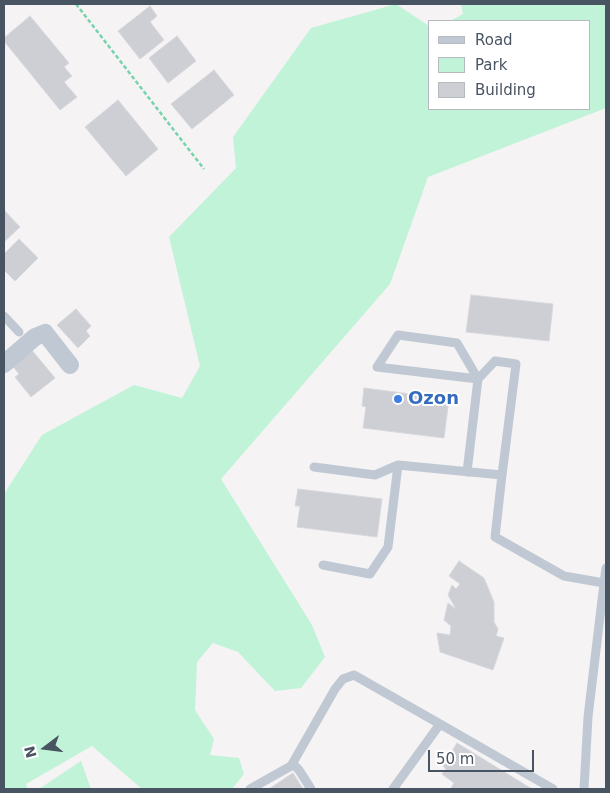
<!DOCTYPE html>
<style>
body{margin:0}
#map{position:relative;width:610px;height:793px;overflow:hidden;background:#f5f3f3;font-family:"DejaVu Sans",sans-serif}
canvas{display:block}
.frame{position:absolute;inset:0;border:5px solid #495462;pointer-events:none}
.legend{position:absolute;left:428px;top:20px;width:162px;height:90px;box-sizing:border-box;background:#fff;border:1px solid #b6bbc0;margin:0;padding:6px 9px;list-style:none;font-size:15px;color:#495462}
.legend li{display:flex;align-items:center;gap:10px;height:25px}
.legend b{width:25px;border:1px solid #b6bbc0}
.north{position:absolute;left:20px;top:723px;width:50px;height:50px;-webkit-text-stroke:4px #fff;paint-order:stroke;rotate:255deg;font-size:14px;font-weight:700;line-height:20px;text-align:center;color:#495462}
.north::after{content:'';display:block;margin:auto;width:18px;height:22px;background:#495462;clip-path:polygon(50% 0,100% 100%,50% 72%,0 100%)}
.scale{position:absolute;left:428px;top:750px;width:106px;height:22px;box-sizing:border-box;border:2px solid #495462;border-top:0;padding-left:6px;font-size:15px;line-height:18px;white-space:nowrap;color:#495462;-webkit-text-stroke:4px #fff;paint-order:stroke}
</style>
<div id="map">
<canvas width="610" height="793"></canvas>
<div class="frame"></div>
<ul class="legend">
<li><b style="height:6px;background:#c0c9d3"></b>Road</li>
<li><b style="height:14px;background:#c1f3d8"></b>Park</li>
<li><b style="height:14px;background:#cdcfd5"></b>Building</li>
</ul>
<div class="north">N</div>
<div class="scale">50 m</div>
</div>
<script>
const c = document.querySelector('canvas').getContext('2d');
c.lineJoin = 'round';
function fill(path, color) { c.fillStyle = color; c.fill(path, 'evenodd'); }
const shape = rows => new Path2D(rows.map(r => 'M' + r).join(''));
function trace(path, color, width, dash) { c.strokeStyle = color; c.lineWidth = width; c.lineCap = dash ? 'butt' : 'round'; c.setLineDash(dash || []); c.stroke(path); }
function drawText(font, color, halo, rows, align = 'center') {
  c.font = font + ' "DejaVu Sans",sans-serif'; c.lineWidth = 4; c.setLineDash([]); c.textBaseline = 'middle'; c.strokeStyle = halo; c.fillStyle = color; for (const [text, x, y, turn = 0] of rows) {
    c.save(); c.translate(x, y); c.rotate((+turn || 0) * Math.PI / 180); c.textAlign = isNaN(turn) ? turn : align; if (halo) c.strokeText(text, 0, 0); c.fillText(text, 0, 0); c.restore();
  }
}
fill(shape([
 [396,4,429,26,429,109,589,109,589,21,450,21,463,14,461,4,606,4,606,108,428,177,390,284,221,479,312,625,325,657,301,688,275,691,238,652,213,643,197,662,195,710,214,739,210,755,239,758,244,774,232,789,142,789,92,746,26,784,28,789,4,789,4,494,42,435,134,385,182,398,200,366,169,237,236,168,233,137,311,28],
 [81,761,91,789,39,789]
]), '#c1f3d8');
const building = shape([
 [150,6,157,16,150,22,164,40,140,59,118,31,150,6],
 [30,16,69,63,64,67,72,76,64,82,77,97,60,110,4,41,4,38,30,16],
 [177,36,196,61,168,83,149,58,177,36],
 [214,70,234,95,192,129,171,104,214,70],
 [118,100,158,149,126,176,85,127,118,100],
 [4,210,20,227,4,242,4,210],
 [19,239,38,258,15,281,4,270,4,254,19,239],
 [471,295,553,304,549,341,466,332,471,295],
 [76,309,91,326,86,331,90,336,78,348,57,325,76,309],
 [30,348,55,378,31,397,15,377,19,374,11,364,30,348],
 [364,388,449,399,444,438,363,428,366,407,362,406,364,388],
 [298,489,382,499,377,537,297,527,300,506,295,506,298,489],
 [459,561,484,578,494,602,494,622,498,629,496,636,504,638,493,670,440,652,437,633,450,635,451,626,444,620,448,603,456,609,448,595,452,585,456,589,460,584,449,576,459,561],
 [457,743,532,789,452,789,451,788,454,783,442,774,446,769,443,766,457,743],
 [293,773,303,789,269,789,293,773]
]);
fill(building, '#cdcfd5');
trace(building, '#d7d8de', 1);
trace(shape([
 [76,4,204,169]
]), '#76d4ac', 2.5, [4, 2.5]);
trace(shape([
 [4,316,19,332],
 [314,467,375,475,398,465],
 [467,472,478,379,377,367,398,335,457,343,478,379,495,361,516,364,502,475],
 [323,565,370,574,388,547,398,465,502,475,495,537,564,576,604,583,588,717,584,789],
 [604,583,606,568],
 [440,724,553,789],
 [291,766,295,766,299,770,311,789],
 [250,789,291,766,335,689,343,679,354,675,440,724,393,789]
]), '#c0c9d3', 9);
trace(shape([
 [4,364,35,337,45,333,70,365]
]), '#c0c9d3', 18);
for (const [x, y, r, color] of [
 [398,399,5,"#3f7fe0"]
]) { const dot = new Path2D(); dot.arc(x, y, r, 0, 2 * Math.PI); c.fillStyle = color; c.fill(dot); trace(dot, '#fff', 2); }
drawText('bold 18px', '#366cbe', '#fff', [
 ["Ozon",408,399]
], 'left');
</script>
